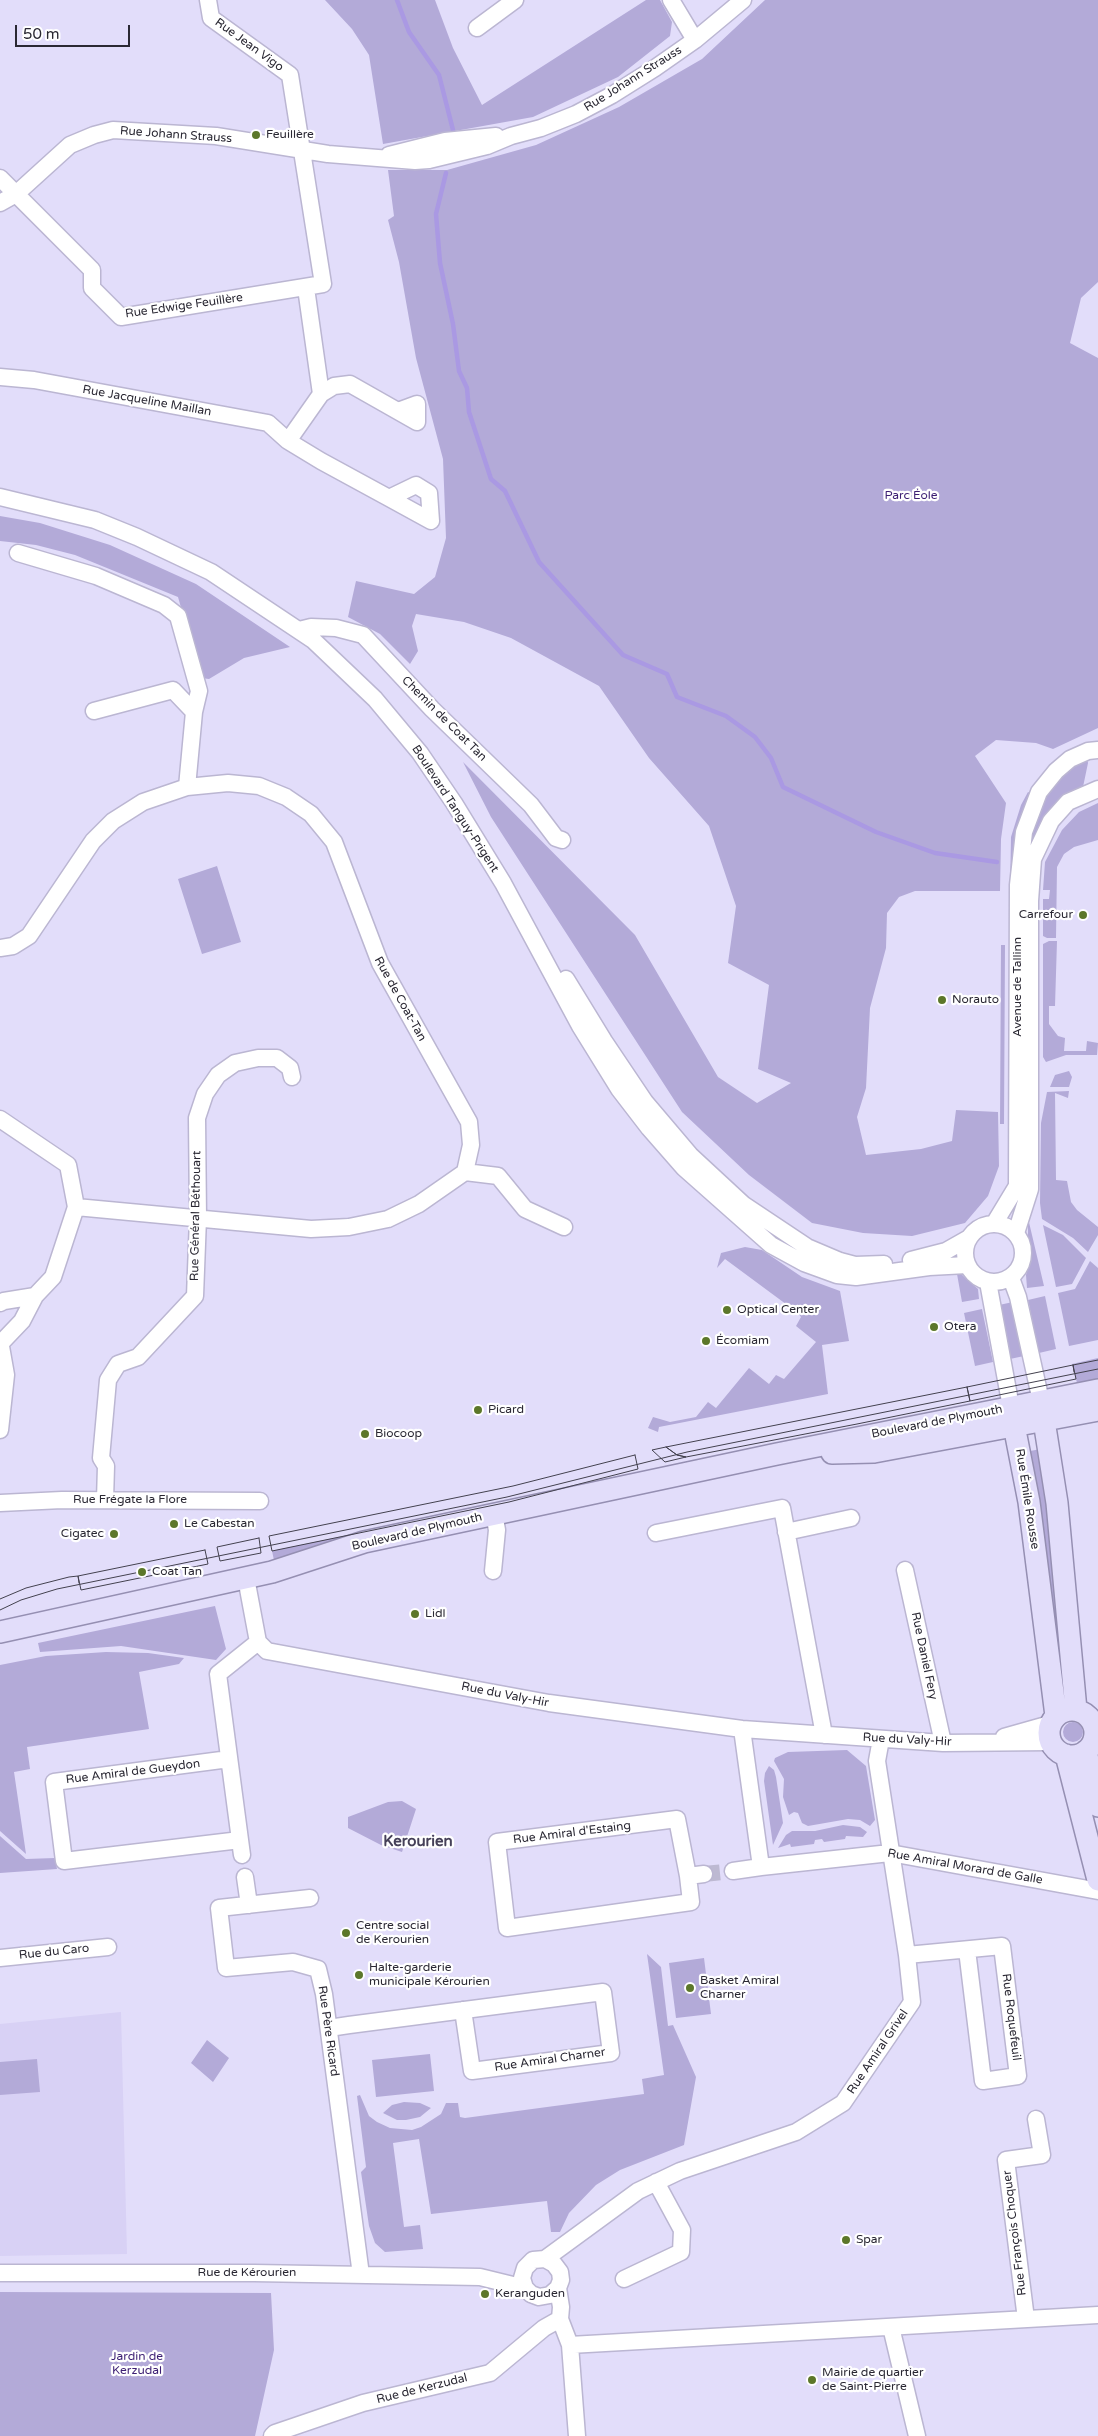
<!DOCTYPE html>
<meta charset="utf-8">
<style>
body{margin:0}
#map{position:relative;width:1098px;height:2436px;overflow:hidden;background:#e2ddfa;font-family:"Varela Round",sans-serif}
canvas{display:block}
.scale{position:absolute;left:15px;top:25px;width:115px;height:22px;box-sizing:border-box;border:2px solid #2a2833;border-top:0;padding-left:6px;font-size:15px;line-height:18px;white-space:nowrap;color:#2a2833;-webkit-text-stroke:4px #fff;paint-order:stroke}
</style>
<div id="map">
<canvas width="1098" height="2436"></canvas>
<div class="scale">50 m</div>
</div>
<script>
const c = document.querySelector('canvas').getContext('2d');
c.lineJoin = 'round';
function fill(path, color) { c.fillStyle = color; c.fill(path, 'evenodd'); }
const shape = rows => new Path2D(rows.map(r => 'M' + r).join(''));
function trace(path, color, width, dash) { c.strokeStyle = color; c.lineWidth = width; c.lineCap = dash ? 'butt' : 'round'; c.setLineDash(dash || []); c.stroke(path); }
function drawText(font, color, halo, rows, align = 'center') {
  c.font = font + ' "Varela Round",sans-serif'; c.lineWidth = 4.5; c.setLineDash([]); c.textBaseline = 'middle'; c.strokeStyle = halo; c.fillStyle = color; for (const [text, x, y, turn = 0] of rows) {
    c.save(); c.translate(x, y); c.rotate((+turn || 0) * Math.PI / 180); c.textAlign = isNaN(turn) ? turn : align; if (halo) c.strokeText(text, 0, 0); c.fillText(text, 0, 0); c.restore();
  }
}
fill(shape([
 [121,2012,127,2254,0,2256,0,2024]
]), '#d8d1f5');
fill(shape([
 [325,0,435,0,453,48,482,105,646,0,660,0,672,22,670,36,618,77,533,117,383,144,369,55,352,29],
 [765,0,1098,0,1098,282,1081,298,1070,343,1098,358,1098,728,1053,749,1036,743,996,740,975,756,1006,803,1001,839,1000,891,915,891,899,897,887,913,886,948,870,1008,866,1088,857,1117,866,1155,921,1149,952,1141,956,1110,998,1112,999,1166,988,1196,965,1223,912,1236,863,1233,812,1223,749,1175,682,1112,491,817,463,762,635,935,718,1077,757,1103,791,1083,758,1069,769,985,728,963,736,906,709,826,649,758,599,686,511,638,464,622,416,614,412,626,418,651,410,664,380,634,348,617,356,581,414,594,435,577,446,538,443,459,416,358,399,262,388,220,394,216,388,170,447,170,536,145,619,107,702,59],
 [0,516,40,523,110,545,196,584,290,647,244,658,209,679,201,678,178,597,75,555,36,545,0,541],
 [1087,757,1088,763,1083,787,1024,860,1040,802,1058,776],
 [1028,792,1032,794,1010,891,1011,837,1021,805],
 [1098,803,1098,840,1074,847,1064,854,1057,867,1056,938,1047,938,1043,936,1043,899,1049,899,1050,890,1043,890,1045,862,1062,830,1079,812],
 [217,866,241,942,202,954,178,879],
 [1049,941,1057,941,1055,1006,1049,1006,1049,1024,1058,1036,1065,1038,1064,1051,1086,1051,1087,1041,1098,1043,1097,1055,1066,1055,1046,1062,1043,1057,1043,944],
 [1001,945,1005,945,1004,1124,1000,1124],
 [1069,1071,1072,1077,1069,1087,1050,1087,1055,1075],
 [1069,1091,1068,1098,1055,1093,1056,1180,1067,1181,1071,1202,1077,1210,1098,1227,1098,1235,1088,1252,1073,1238,1042,1219,1040,1203,1041,1123,1047,1092],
 [1028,1218,1044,1286,1027,1288,1026,1275,1031,1255,1028,1237],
 [1043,1225,1063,1235,1086,1258,1072,1284,1056,1287],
 [745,1247,762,1250,802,1277,840,1291,849,1341,822,1345,828,1394,659,1427,658,1432,648,1428,653,1417,670,1422,696,1417,708,1402,716,1408,749,1368,769,1384,776,1375,784,1379,816,1342,796,1326,801,1317,798,1313,725,1259,717,1268,721,1253],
 [1090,1261,1098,1268,1098,1340,1069,1346,1058,1293,1075,1289],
 [960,1273,978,1289,979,1299,962,1302,957,1274],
 [1045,1296,1056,1349,1039,1353,1028,1300],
 [1013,1302,1024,1356,1010,1359,999,1305],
 [982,1309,993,1362,975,1366,964,1313],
 [1098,1358,1098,1379,1077,1383,1072,1364],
 [1041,1449,1069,1681,1058,1682,1030,1451],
 [376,1529,275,1565,272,1551],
 [215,1606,226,1649,216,1660,121,1646,40,1652,38,1643],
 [106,1652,148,1653,184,1658,179,1664,139,1672,149,1729,27,1747,30,1769,14,1772,26,1854,0,1831,0,1665,46,1656],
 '1063 1732a10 10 0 1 1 20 0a10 10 0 1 1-20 0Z',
 [847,1750,866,1766,875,1820,870,1826,860,1820,848,1819,808,1826,802,1823,798,1813,794,1812,789,1815,783,1797,784,1779,774,1761,775,1758,788,1752],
 [769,1766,774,1770,776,1777,783,1823,773,1845,764,1781,765,1773],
 [402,1801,416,1809,402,1852,381,1845,348,1828,348,1817,388,1802],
 [843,1825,860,1827,867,1832,863,1837,846,1836,845,1839,824,1842,822,1839,815,1840,814,1844,791,1847,790,1844,778,1848,786,1835,792,1831,815,1831],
 [0,1836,26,1859,55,1858,57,1869,0,1873],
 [647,1954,661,1967,668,2026,673,2025,696,2077,684,2145,620,2170,596,2185,569,2213,560,2232,551,2232,547,2201,431,2214,419,2139,393,2143,404,2227,420,2225,423,2249,385,2252,375,2243,369,2226,361,2172,366,2167,357,2096,360,2095,369,2116,377,2122,390,2128,412,2130,421,2127,441,2114,446,2103,458,2103,460,2117,465,2118,644,2094,642,2079,664,2075],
 [704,1958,711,2014,676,2018,669,1963],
 [207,2040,229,2058,213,2082,191,2063],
 [430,2054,434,2091,376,2097,372,2060],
 [37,2059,40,2092,0,2095,0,2062],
 [404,2102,420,2103,431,2108,420,2117,406,2120,397,2120,383,2113,392,2105],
 [0,2292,271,2293,274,2350,255,2436,0,2436]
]), '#b3aad8');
trace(shape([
 [397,0,409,32,439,75,453,130],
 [446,173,436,214,440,263,453,324,459,371,467,388,469,412,491,479,505,491,539,562,623,655,667,674,677,697,726,716,755,737,771,758,783,787,876,832,935,853,997,862]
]), '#aa99e3', 4.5);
trace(shape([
 [704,1874,733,1871]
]), '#bdb9d2', 16, [16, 8]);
const minor = shape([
 [671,0,695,40],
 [477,28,515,0],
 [389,155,445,141,496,136],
 [0,178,92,270,92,288,121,317,323,284,290,75,211,18,208,0],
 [0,203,16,194,70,145,94,135,113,130,216,136,328,154,415,161,429,160,487,146,511,136,541,128,576,114,612,95,655,68,695,40,743,0],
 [0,377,34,380,268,423,288,441,321,394,306,288],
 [321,394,334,386,350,384,417,422,417,404,398,411],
 [288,441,321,461,389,498,431,521,429,493,416,485,389,498],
 [0,497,95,520,137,537,211,572,313,640,375,699,420,753,454,803,503,883,580,1026,619,1089,649,1128,684,1168,771,1245,804,1263,837,1275,856,1277,929,1267,967,1265],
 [18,553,96,576,164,605,178,616,199,691,194,712,187,787],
 [299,630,311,627,336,628,363,635,432,709,531,805,556,838,562,840],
 [94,711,173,690,194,712],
 [0,948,13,946,29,936,93,841,113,821,143,802,187,787,228,783,259,786,286,797,311,814,334,842,380,963,469,1122,471,1145,465,1172,419,1204,388,1219,349,1227,311,1229,76,1207],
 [566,979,604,1041,645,1102,690,1155,744,1205,807,1247,840,1261,855,1265,884,1264],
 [0,1119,68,1165,76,1207,53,1277,35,1296,22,1321,1,1343],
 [465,1172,498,1176,525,1209,564,1227],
 '965 1253a29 29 0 1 1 58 0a29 29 0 1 1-58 0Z',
 [994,1224,1017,1186,1018,885,1024,832,1039,792,1056,771,1070,759,1088,751,1098,750],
 [1016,1233,1030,1189,1030,901,1033,859,1051,821,1068,802,1098,789],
 [911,1260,946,1251,969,1238],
 [1011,1278,1018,1297,1041,1401],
 [988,1282,1011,1407],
 [0,1303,4,1301,35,1296],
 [0,1341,6,1375,0,1430],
 [105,1500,106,1466,101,1458,108,1380,118,1364,138,1357,195,1296,198,1218,197,1118,205,1094,218,1075,235,1063,258,1058,277,1058,290,1068,292,1077],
 [0,1503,62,1500,260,1501],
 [786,1532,851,1518],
 [656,1533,782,1508,824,1735],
 [905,1570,943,1743],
 [493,1571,497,1530,494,1514],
 [246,1578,258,1642,267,1651,549,1703,742,1729,943,1743,1051,1742],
 [1092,1721,1098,1722],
 [742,1729,761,1867,890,1853,1098,1891],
 [1004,1737,1050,1724],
 [1094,1739,1098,1738],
 [229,1759,54,1782,64,1861,240,1840],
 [242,1855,218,1674,258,1642],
 [733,1871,761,1867],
 [688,1876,677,1819,497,1842,507,1928,691,1902,688,1876,704,1874],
 [245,1877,249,1905],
 [310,1898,219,1908,226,1968,293,1962,318,1969,324,1994,361,2275],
 [907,1955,1002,1946,1018,2076,983,2081,967,1950],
 [0,1958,108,1947],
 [329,2028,349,2025,603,1992,611,2053,472,2071,463,2010],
 [545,2259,554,2264,560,2272,561,2280,558,2288,550,2295,539,2297,531,2294,525,2288,522,2278,525,2268,533,2260,545,2259,638,2191,680,2171,796,2132,843,2103,912,2002,907,1955,877,1761,881,1739],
 [0,2273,254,2273,480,2277,525,2288],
 [624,2279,681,2252,682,2230,656,2182],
 [558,2288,561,2307,560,2319,570,2345,577,2436],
 [1026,2319,1006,2160,1042,2155,1036,2119],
 [891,2327,917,2436],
 [570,2345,1098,2315],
 [272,2436,275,2433,363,2403,490,2373,544,2328,560,2319]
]);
const major = shape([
 [1042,1408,1057,1503,1076,1710],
 [1011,1410,1029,1502,1056,1716],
 [832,1453,874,1452,1098,1410],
 [0,1632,272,1572,364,1542,777,1454,1098,1390],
 '1049 1733a23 23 0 1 1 46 0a23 23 0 1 1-46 0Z',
 [1086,1751,1098,1806],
 [1066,1755,1098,1880]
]);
trace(minor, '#bbb6d2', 19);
trace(major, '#958fb2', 24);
trace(minor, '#fff', 16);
trace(major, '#e2ddfa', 21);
trace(shape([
 [1073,1365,1076,1379,970,1401,967,1387,1073,1365],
 [1074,1372,1073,1365,1098,1360],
 [967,1387,970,1401,857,1424,686,1457,677,1455,666,1447,967,1387],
 [666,1447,677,1455,686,1457,665,1462,652,1450,666,1447],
 [635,1455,638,1469,509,1502,272,1551,269,1536,513,1486,635,1455],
 [259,1538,261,1553,220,1561,217,1547,259,1538],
 [205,1550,208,1564,81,1590,78,1576,205,1550],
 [0,1599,26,1588,69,1577,78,1576,79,1583],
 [0,1610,21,1600,57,1589,507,1497,687,1452,1098,1369]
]), '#43414e', 1);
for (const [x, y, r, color] of [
 [256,135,5,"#5c772a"],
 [1083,915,5,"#5c772a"],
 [942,1000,5,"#5c772a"],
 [727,1310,5,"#5c772a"],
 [934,1327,5,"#5c772a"],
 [706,1341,5,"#5c772a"],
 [478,1410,5,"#5c772a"],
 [365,1434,5,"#5c772a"],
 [174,1524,5,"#5c772a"],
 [114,1534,5,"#5c772a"],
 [142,1572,5,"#5c772a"],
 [415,1614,5,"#5c772a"],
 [346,1933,5,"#5c772a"],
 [359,1975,5,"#5c772a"],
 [690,1988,5,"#5c772a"],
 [846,2240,5,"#5c772a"],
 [485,2294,5,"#5c772a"],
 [812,2380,5,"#5c772a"]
]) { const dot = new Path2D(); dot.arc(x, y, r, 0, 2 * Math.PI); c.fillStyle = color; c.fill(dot); trace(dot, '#fff', 2); }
drawText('12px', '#2a2833', '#fff', [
 ["Rue Jean Vigo",249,45,36],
 ["Rue Johann Strauss",633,79,-32],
 ["Rue Johann Strauss",176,135,4],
 ["Rue Edwige Feuillère",184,306,-8],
 ["Rue Jacqueline Maillan",147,401,10],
 ["Chemin de Coat Tan",444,719,45],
 ["Boulevard Tanguy-Prigent",455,809,57],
 ["Avenue de Tallinn",1018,987,-90],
 ["Rue de Coat-Tan",400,999,61],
 ["Rue Général Béthouart",196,1216,-89],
 ["Boulevard de Plymouth",937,1422,-11],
 ["Rue Émile Rousse",1027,1499,81],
 ["Rue Frégate la Flore",130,1500],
 ["Boulevard de Plymouth",417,1532,-13],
 ["Rue Daniel Fery",924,1656,78],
 ["Rue du Valy-Hir",505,1695,11],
 ["Rue du Valy-Hir",907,1740,3],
 ["Rue Amiral de Gueydon",133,1772,-7],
 ["Rue Amiral d'Estaing",572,1833,-7],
 ["Rue Amiral Morard de Galle",965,1867,10],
 ["Rue du Caro",54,1952,-6],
 ["Rue Roquefeuil",1011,2017,83],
 ["Rue Père Ricard",328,2031,82],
 ["Rue Amiral Grivel",878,2052,-56],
 ["Rue Amiral Charner",550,2060,-8],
 ["Rue François Choquer",1015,2233,-97],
 ["Rue de Kérourien",247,2273],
 ["Rue de Kerzudal",422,2389,-14]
]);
drawText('12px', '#2a2833', '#fff', [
 ["Feuillère",266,135],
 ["Carrefour",1073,915,"right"],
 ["Norauto",952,1000],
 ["Optical Center",737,1310],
 ["Otera",944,1327],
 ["Écomiam",716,1341],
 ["Picard",488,1410],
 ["Biocoop",375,1434],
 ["Le Cabestan",184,1524],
 ["Cigatec",104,1534,"right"],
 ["Coat Tan",152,1572],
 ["Lidl",425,1614],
 ["Centre social",356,1926],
 ["de Kerourien",356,1940],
 ["Halte-garderie",369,1968],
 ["municipale Kérourien",369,1982],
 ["Basket Amiral",700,1981],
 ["Charner",700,1995],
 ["Spar",856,2240],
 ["Keranguden",495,2294],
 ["Mairie de quartier",822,2373],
 ["de Saint-Pierre",822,2387]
], 'left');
drawText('12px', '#3c1e73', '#fff', [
 ["Parc Éole",911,496],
 ["Jardin de",137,2357],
 ["Kerzudal",137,2371]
]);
drawText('bold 15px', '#454058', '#fff', [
 ["Kerourien",418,1842]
]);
</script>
